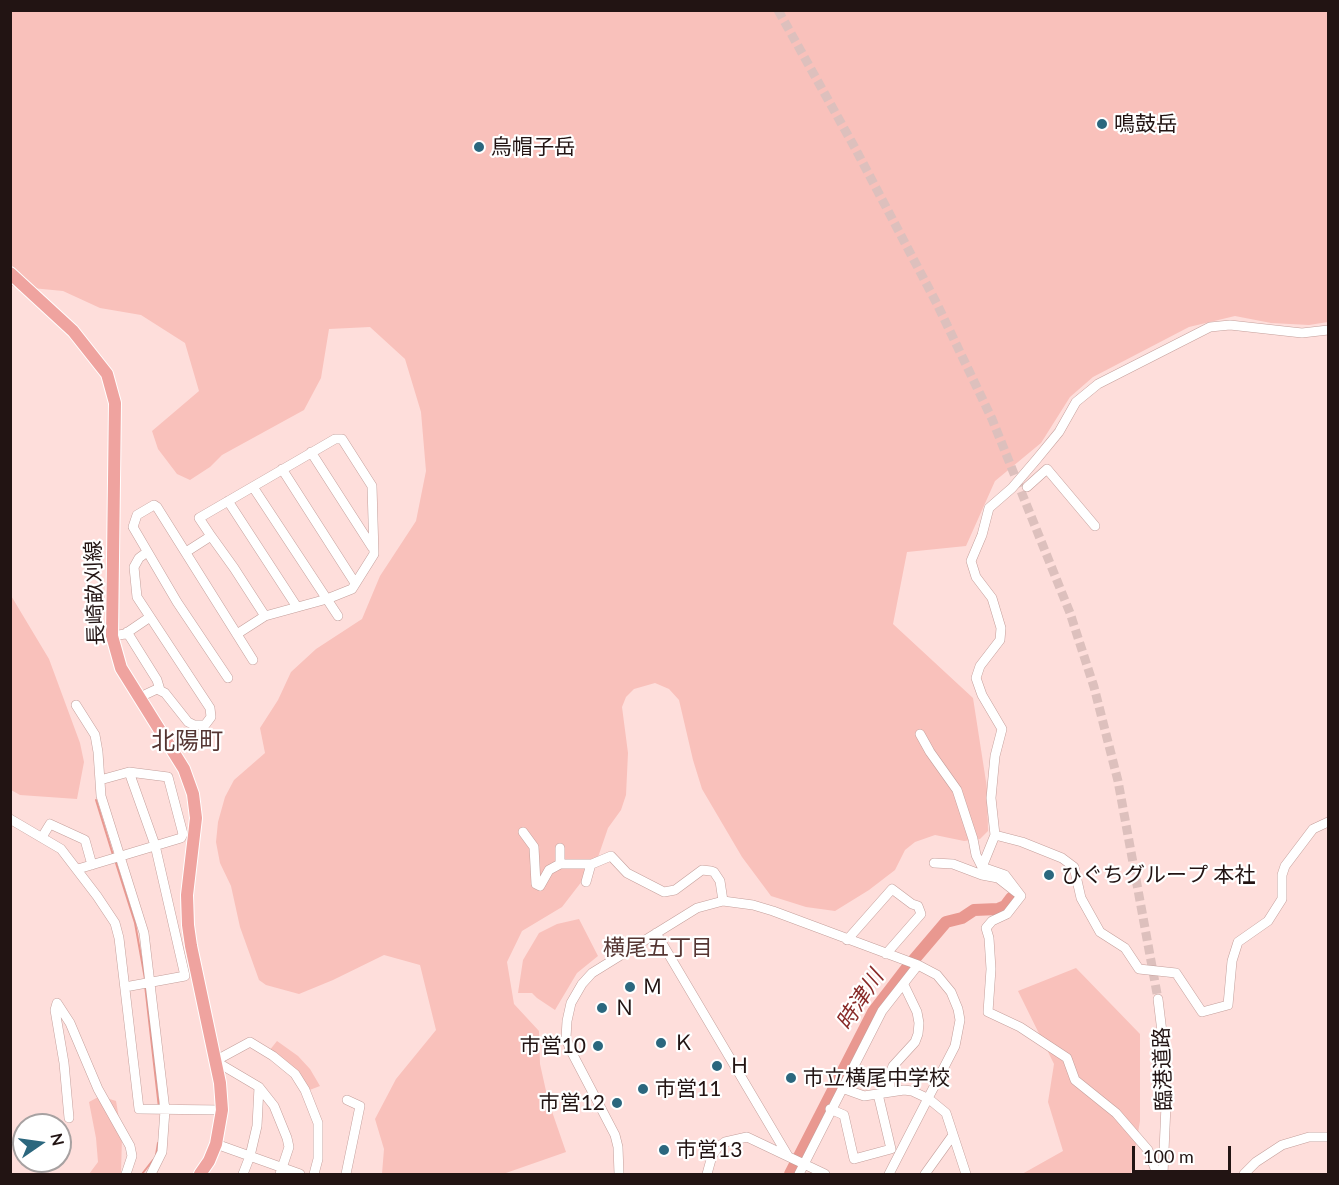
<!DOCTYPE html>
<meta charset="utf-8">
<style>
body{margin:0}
#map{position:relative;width:1339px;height:1185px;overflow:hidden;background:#fededb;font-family:Lato,sans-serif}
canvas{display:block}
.frame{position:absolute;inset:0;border:12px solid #221413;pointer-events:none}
.north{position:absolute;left:12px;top:1113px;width:60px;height:60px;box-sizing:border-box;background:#fff;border:2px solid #a7a1a1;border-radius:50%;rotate:77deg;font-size:16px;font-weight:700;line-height:24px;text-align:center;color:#221413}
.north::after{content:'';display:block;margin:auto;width:21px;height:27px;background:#2b677e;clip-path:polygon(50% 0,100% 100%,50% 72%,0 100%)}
.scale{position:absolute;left:1132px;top:1146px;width:99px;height:27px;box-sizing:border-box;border:3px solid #221413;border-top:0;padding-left:8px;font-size:18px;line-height:21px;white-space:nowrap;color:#221413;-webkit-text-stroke:4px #fff;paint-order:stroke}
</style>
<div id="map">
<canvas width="1339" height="1185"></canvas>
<div class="frame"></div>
<div class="north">N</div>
<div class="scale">100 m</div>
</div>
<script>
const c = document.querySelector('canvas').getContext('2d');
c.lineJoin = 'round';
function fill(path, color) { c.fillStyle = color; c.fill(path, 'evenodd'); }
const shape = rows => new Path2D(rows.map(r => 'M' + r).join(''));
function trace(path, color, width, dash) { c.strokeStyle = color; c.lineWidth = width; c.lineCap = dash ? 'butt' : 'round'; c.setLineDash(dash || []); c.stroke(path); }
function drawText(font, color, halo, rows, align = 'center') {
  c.font = font + ' Lato,"Noto Sans JP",sans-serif'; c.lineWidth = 4.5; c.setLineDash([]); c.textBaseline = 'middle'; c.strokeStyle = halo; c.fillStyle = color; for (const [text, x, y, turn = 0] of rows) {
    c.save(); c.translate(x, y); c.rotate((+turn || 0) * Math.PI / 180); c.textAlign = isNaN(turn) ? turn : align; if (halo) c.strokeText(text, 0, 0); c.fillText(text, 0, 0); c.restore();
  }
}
fill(shape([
 [10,11,1328,11,1328,322,1309,325,1271,323,1235,316,1189,327,1093,377,1070,397,1041,443,995,481,966,546,907,552,893,624,973,698,987,788,988,831,980,839,964,841,935,835,915,842,905,850,895,870,869,890,835,911,806,907,771,896,742,857,702,789,693,760,679,700,669,689,655,683,634,689,626,697,622,707,628,753,626,795,621,810,608,828,596,863,562,907,522,931,507,962,514,1004,539,1031,540,1064,548,1100,566,1152,503,1174,382,1174,384,1149,375,1119,396,1079,436,1030,420,965,384,955,333,980,299,994,266,985,259,980,240,927,231,886,220,863,216,842,218,822,225,797,234,780,265,753,260,728,278,700,291,672,316,649,362,619,380,576,416,521,426,471,421,412,405,359,370,327,329,329,321,378,304,410,222,455,210,467,190,480,177,474,158,449,152,431,199,391,185,343,141,315,100,308,63,291,11,286],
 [10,594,49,659,80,743,84,762,77,799,20,795,11,790],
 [579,919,598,956,577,973,555,1010,537,998,532,993,518,993,523,960,539,933,557,924],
 [1076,968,1140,1034,1140,1121,1131,1174,1022,1174,1063,1151,1048,1102,1054,1064,1018,991],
 [277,1041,298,1056,310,1069,320,1086,307,1091,269,1051],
 [100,1096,116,1101,122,1136,121,1174,89,1174,98,1162,96,1138,89,1102]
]), '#f9c1bb');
trace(shape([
 [96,800,113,855],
 [115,860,135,923,145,979],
 [145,985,159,1108],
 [156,1155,158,1143],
 [142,1174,153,1160]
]), '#e99890', 2);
trace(shape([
 [790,1174,873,1012,906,969,946,922,962,918,974,910,998,909,1005,906,1011,898]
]), '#e99890', 12);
trace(shape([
 [778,10,855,148,937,304,992,419,1070,613,1094,687,1118,781,1158,999]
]), '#ddc0bd', 9, [9, 4.5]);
const minor = shape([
 [311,452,372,547],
 [282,469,355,583],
 [253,487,338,616],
 [1027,487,1047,469,1095,526],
 [228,501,297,607],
 [211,536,234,568,265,616],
 [186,552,211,536,199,518,335,439,342,439,372,486,374,554,352,589,327,599,265,616,237,634],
 [127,632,157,680,160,690],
 [112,636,125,634,150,617],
 [228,678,177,602,133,527,137,515,154,505,157,507,253,660],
 [138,698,157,689,165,693,188,722,194,725,205,725,211,717,210,708,137,597,134,567,139,558,147,552],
 [76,705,95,735,98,752,101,796,144,933,165,1110,162,1152,151,1174],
 [920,734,930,752,957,790,973,839,976,855,982,867],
 [10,819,61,849,97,896,115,923,119,938,139,1109,222,1110],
 [523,832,534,847,536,884,540,886,549,870,560,864],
 [995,835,1022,842,1062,858,1074,867,1081,898,1100,932,1125,948,1139,969,1176,973,1202,1012,1228,1005,1232,961,1238,942,1268,921,1282,899,1282,875,1285,866,1313,829,1328,822],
 [42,837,50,824,85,840,92,865],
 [560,848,560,864,592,864,611,856,627,873,664,892,675,890,702,870,711,871,714,872,720,881,723,901],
 [934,863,953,864,982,875,998,878,1021,896,1007,914,992,921,986,928,989,938,991,969,988,1012,1020,1027,1067,1058,1075,1080,1116,1113,1148,1150,1157,1174],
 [78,869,181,838,183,834,168,777,129,772,100,780],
 [586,882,591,864],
 [1021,896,1005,875,982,867,995,835,991,798,995,756,1002,729,982,695,976,678,980,666,1000,640,1001,628,992,598,976,577,971,561,982,535,989,508,1012,488,1036,460,1059,432,1076,402,1098,384,1210,327,1230,325,1302,333,1328,330],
 [656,933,788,1156],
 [847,940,892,889,912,904,918,906,921,914,886,954],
 [125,987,185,976,155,845,129,772],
 [1158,999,1165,1057,1166,1105,1163,1174],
 [215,1061,250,1042,273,1056,295,1074,305,1090,318,1123,318,1159,314,1174],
 [215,1061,259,1087,274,1106,287,1138,289,1147,280,1174],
 [842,1088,864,1096,904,1090,912,1091,929,1099,946,1113,966,1174],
 [890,1092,889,1076,893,1066,915,1042,918,1034,919,1023,917,1012,904,985],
 [830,1109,844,1115,854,1159,891,1149,878,1094],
 [69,1118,64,1063,55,1010,57,1003,70,1023,98,1089,130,1146,132,1156,126,1174],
 [216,1144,300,1174],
 [243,1174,250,1156,257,1126,259,1087],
 [346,1174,360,1106,347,1100],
 [619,1174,618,1147,615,1135,570,1049,566,1038,567,1021,571,1003,582,984,592,973,697,908,723,901,753,905,773,911,918,965,937,975,951,992,958,1009,960,1020,955,1046,889,1174],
 [707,1174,712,1156,718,1147,725,1142,747,1137,825,1174],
 [799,1174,882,1011,918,965],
 [925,1174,953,1135],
 [1244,1174,1256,1162,1282,1145,1309,1137,1328,1137]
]);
const major = shape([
 [10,273,73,331,107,374,115,403,112,636,121,668,184,769,193,794,196,818,187,895,188,925,191,946,220,1083,222,1110,216,1144,209,1161,200,1174]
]);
trace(minor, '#c49f9b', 10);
trace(major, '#fff', 14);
trace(minor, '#fff', 9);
trace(major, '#efa39f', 12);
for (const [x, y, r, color] of [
 [1102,124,6,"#2b677e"],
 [479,147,6,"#2b677e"],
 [1049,875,6,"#2b677e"],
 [630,987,6,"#2b677e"],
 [602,1008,6,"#2b677e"],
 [661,1043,6,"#2b677e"],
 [598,1046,6,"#2b677e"],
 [717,1066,6,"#2b677e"],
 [791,1078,6,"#2b677e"],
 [643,1089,6,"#2b677e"],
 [617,1103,6,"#2b677e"],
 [664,1150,6,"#2b677e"]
]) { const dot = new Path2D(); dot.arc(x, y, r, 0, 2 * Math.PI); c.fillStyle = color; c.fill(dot); trace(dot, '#fff', 2); }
drawText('21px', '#221413', '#fff', [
 ["鳴鼓岳",1114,124],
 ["烏帽子岳",491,147],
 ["ひぐちグループ 本社",1061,875],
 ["Ｍ",642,987],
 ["Ｎ",614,1008],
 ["Ｋ",673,1043],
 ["市営10",586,1046,"right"],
 ["Ｈ",729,1066],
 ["市立横尾中学校",803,1078],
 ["市営11",655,1089],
 ["市営12",605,1103,"right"],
 ["市営13",676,1150]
], 'left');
drawText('21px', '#221413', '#fff', [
 ["長崎畝刈線",95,593,-92],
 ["臨港道路",1163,1069,-92]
]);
drawText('22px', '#553633', '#fff', [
 ["横尾五丁目",658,948]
]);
drawText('italic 22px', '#882a28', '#fff', [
 ["時津川",860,1000,-57]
]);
drawText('24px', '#553633', '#fff', [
 ["北陽町",187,741]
]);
</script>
